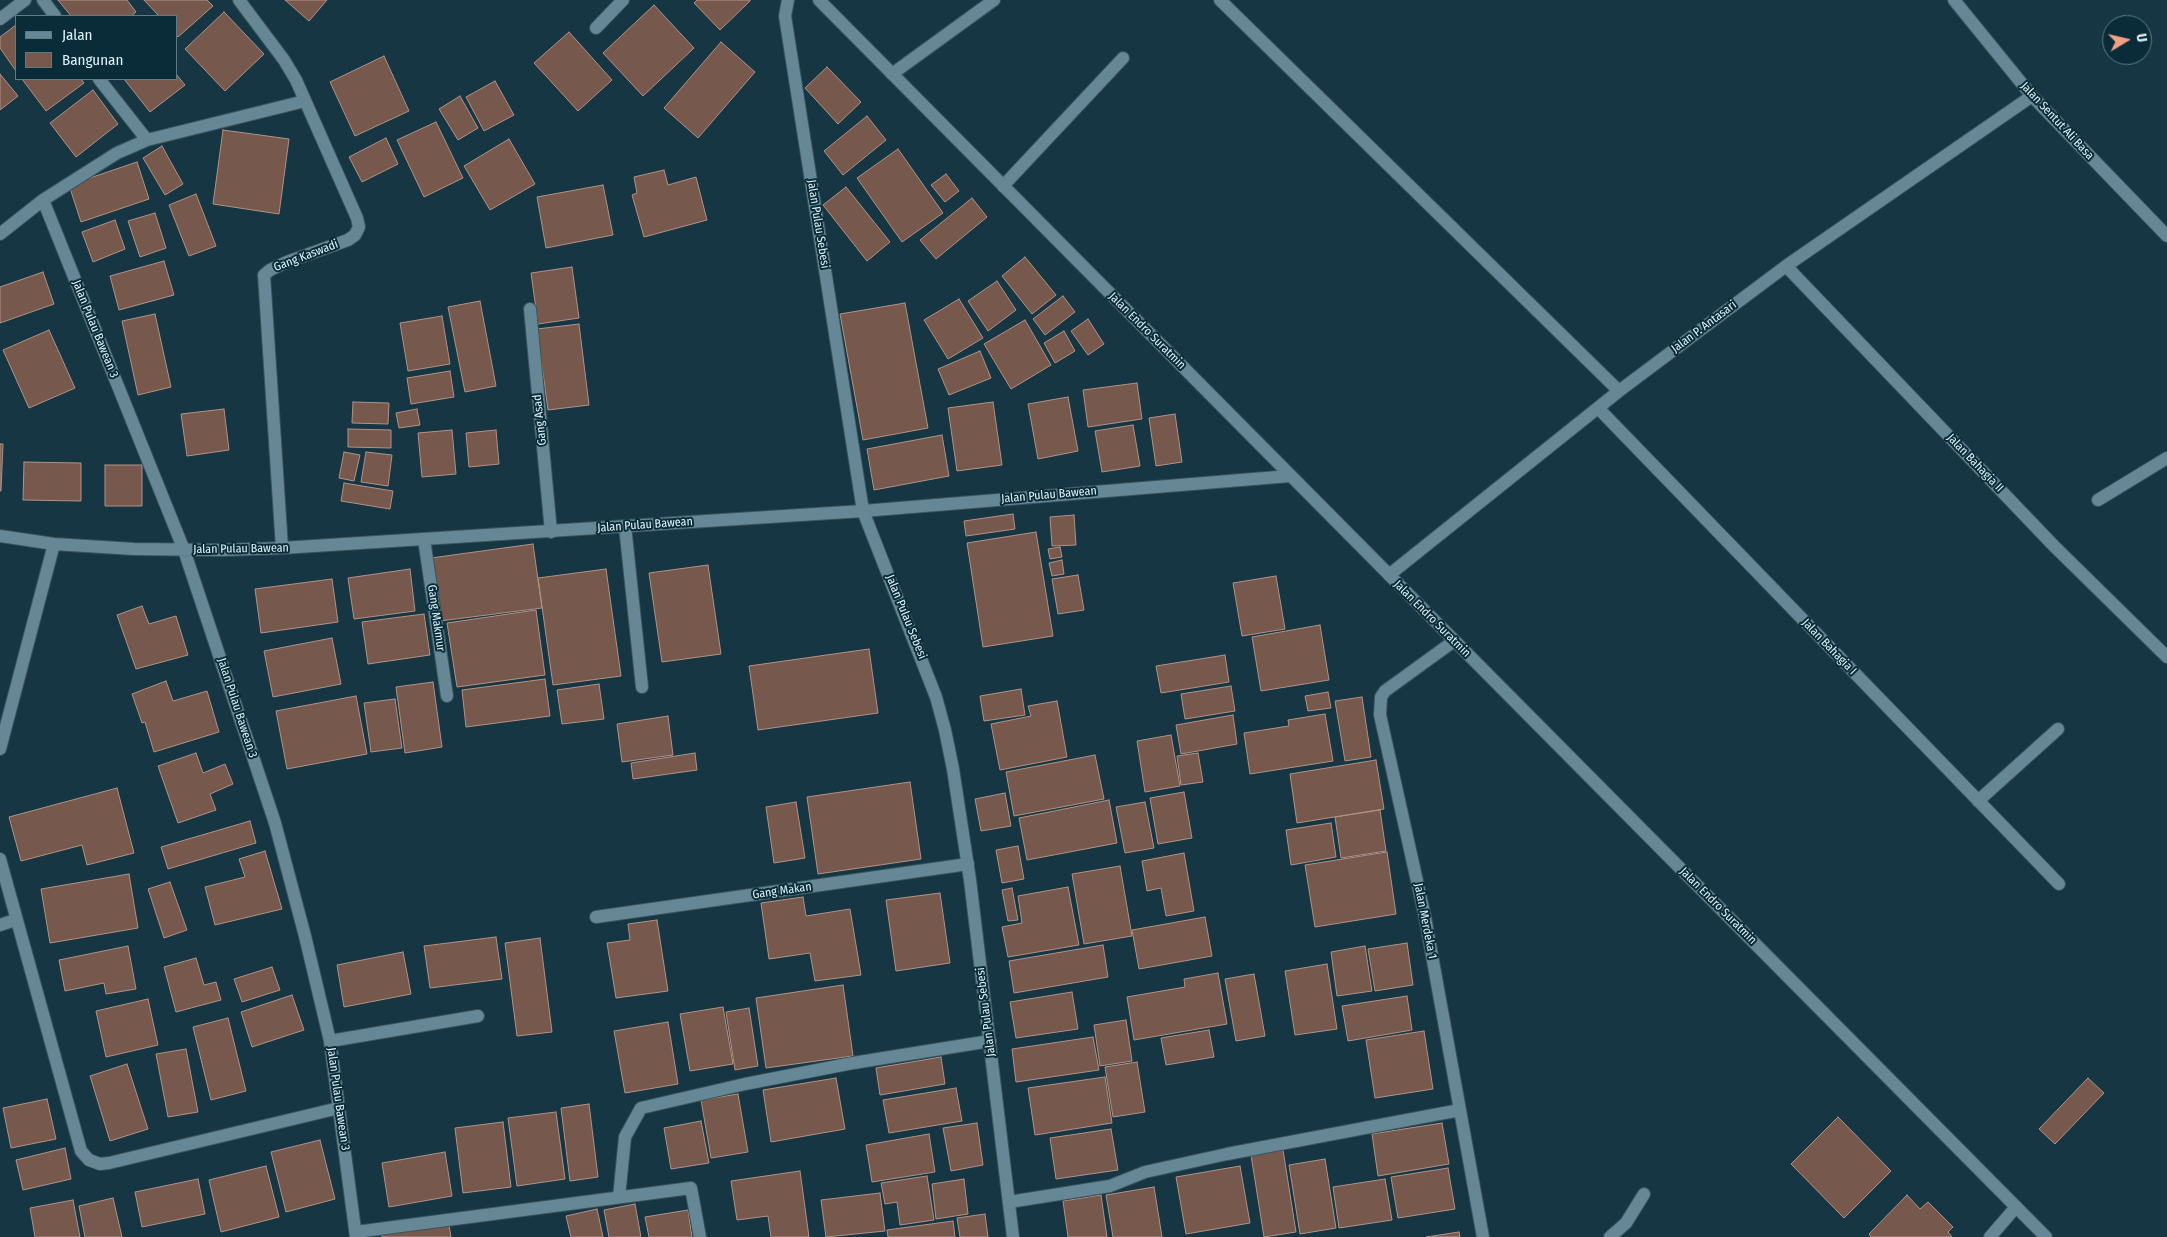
<!DOCTYPE html>
<style>
body{margin:0}
#map{position:relative;width:2167px;height:1237px;overflow:hidden;background:#153642;font-family:"Fira Sans Condensed",sans-serif}
canvas{display:block}
.legend{position:absolute;left:15px;top:15px;width:162px;height:65px;box-sizing:border-box;background:#092c38;border:1px solid #5f7b86;margin:0;padding:6px 9px;list-style:none;font-size:15px;color:#e0f2fa}
.legend li{display:flex;align-items:center;gap:10px;height:25px}
.legend b{width:25px;border:1px solid #5f7b86}
.north{position:absolute;left:2102px;top:15px;width:50px;height:50px;box-sizing:border-box;background:#092c38;border:1px solid #5f7b86;border-radius:50%;rotate:81deg;font-size:14px;font-weight:700;line-height:20px;text-align:center;color:#e0f2fa}
.north::after{content:'';display:block;margin:auto;width:18px;height:22px;background:#f2a081;clip-path:polygon(50% 0,100% 100%,50% 72%,0 100%)}
</style>
<div id="map">
<canvas width="2167" height="1237"></canvas>
<ul class="legend">
<li><b style="height:6px;background:#668896"></b>Jalan</li>
<li><b style="height:14px;background:#76584c"></b>Bangunan</li>
</ul>
<div class="north">U</div>
</div>
<script>
const c = document.querySelector('canvas').getContext('2d');
c.lineJoin = 'round';
function fill(path, color) { c.fillStyle = color; c.fill(path, 'evenodd'); }
const shape = rows => new Path2D(rows.map(r => 'M' + r).join(''));
function trace(path, color, width, dash) { c.strokeStyle = color; c.lineWidth = width; c.lineCap = dash ? 'butt' : 'round'; c.setLineDash(dash || []); c.stroke(path); }
function drawText(font, color, halo, rows, align = 'center') {
  c.font = font + ' "Fira Sans Condensed",sans-serif'; c.lineWidth = 4; c.setLineDash([]); c.textBaseline = 'middle'; c.strokeStyle = halo; c.fillStyle = color; for (const [text, x, y, turn = 0] of rows) {
    c.save(); c.translate(x, y); c.rotate((+turn || 0) * Math.PI / 180); c.textAlign = isNaN(turn) ? turn : align; if (halo) c.strokeText(text, 0, 0); c.fillText(text, 0, 0); c.restore();
  }
}
const building = shape([
 [58,0,127,0,136,12,131,16,71,16,58,0],
 [144,0,207,0,213,6,178,37,176,35,176,16,159,16,144,0],
 [285,0,327,0,309,21,285,0],
 [697,0,750,0,750,1,720,30,694,3,697,0],
 [654,5,694,48,643,96,603,53,654,5],
 [224,12,264,54,225,91,185,49,224,12],
 [16,25,16,71,0,48,0,37,16,25],
 [569,32,612,80,578,111,534,63,569,32],
 [721,42,755,72,698,138,664,108,721,42],
 [384,56,409,111,355,136,330,82,384,56],
 [827,67,861,102,838,124,805,88,827,67],
 [0,74,18,96,0,110,0,74],
 [176,74,185,85,150,112,124,79,176,79,176,74],
 [22,79,81,79,84,83,46,111,22,79],
 [495,81,514,115,484,131,466,97,495,81],
 [93,90,118,124,76,157,50,123,93,90],
 [460,96,478,128,458,140,439,109,460,96],
 [867,116,886,140,843,175,824,151,867,116],
 [436,122,463,178,424,197,397,140,436,122],
 [223,130,289,139,279,214,213,204,223,130],
 [386,138,398,164,362,182,349,157,386,138],
 [509,139,535,184,490,210,464,166,509,139],
 [162,146,183,184,165,195,143,158,162,146],
 [898,149,943,213,902,242,857,178,898,149],
 [137,162,149,199,81,222,69,185,137,162],
 [664,170,668,185,696,177,707,220,644,237,632,195,637,193,634,177,664,170],
 [946,174,959,191,945,202,931,185,946,174],
 [603,185,613,235,546,248,537,197,603,185],
 [846,187,890,242,867,261,823,205,846,187],
 [196,194,216,246,189,256,169,205,196,194],
 [972,198,987,217,936,259,920,240,972,198],
 [155,213,166,248,140,257,128,221,155,213],
 [115,220,125,249,93,262,82,232,115,220],
 [1025,257,1056,295,1032,314,1002,276,1025,257],
 [164,261,174,295,119,310,110,276,164,261],
 [572,267,579,318,538,324,531,273,572,267],
 [43,272,54,304,0,323,0,287,43,272],
 [997,281,1016,310,988,331,968,301,997,281],
 [1063,296,1075,312,1045,335,1033,319,1063,296],
 [959,299,983,338,948,359,924,320,959,299],
 [480,301,496,386,465,392,448,307,480,301],
 [905,303,928,428,863,440,840,314,905,303],
 [155,314,171,387,138,395,122,321,155,314],
 [442,316,450,364,408,371,400,323,442,316],
 [1088,319,1104,344,1088,355,1071,331,1088,319],
 [1025,320,1051,365,1011,389,984,344,1025,320],
 [579,324,589,405,548,410,537,329,579,324],
 [49,330,75,388,29,408,3,350,49,330],
 [1064,331,1075,351,1055,363,1044,343,1064,331],
 [980,351,991,378,949,395,938,369,980,351],
 [450,371,454,397,411,404,407,378,450,371],
 [1137,383,1142,419,1088,427,1083,390,1137,383],
 [1068,397,1078,451,1038,459,1028,404,1068,397],
 [353,402,389,403,388,424,352,423,353,402],
 [993,402,1002,465,957,471,948,408,993,402],
 [224,409,229,450,187,456,181,414,224,409],
 [417,409,420,425,399,428,396,413,417,409],
 [1175,414,1182,462,1156,466,1149,418,1175,414],
 [1133,425,1140,466,1102,472,1095,431,1133,425],
 [348,429,391,430,391,448,348,447,348,429],
 [452,430,456,474,422,477,418,433,452,430],
 [496,430,499,464,469,467,466,433,496,430],
 [942,435,949,476,874,490,867,449,942,435],
 [0,444,3,444,1,491,0,491,0,444],
 [344,452,360,455,354,481,339,478,344,452],
 [366,452,392,455,388,486,361,482,366,452],
 [24,462,81,463,81,501,23,500,24,462],
 [105,465,142,465,142,506,105,506,105,465],
 [344,483,393,491,390,509,341,501,344,483],
 [1013,514,1015,529,966,536,964,521,1013,514],
 [1074,515,1076,545,1052,546,1050,517,1074,515],
 [1036,532,1053,636,983,647,967,543,1036,532],
 [533,544,542,608,440,621,431,558,533,544],
 [1060,547,1062,557,1050,559,1048,549,1060,547],
 [1062,560,1064,574,1052,576,1049,563,1062,560],
 [708,565,721,654,662,662,649,573,708,565],
 [410,569,415,611,354,619,348,578,410,569],
 [606,569,621,676,553,685,538,578,606,569],
 [1078,575,1084,610,1058,614,1052,579,1078,575],
 [1276,576,1285,629,1242,636,1233,583,1276,576],
 [332,579,338,622,261,633,255,589,332,579],
 [142,606,149,624,176,616,188,655,136,669,117,615,142,606],
 [536,610,545,675,457,687,447,623,536,610],
 [424,614,430,655,368,664,362,622,424,614],
 [1320,625,1329,680,1261,691,1252,637,1320,625],
 [332,638,341,684,273,697,264,651,332,638],
 [869,649,878,713,758,730,749,666,869,649],
 [1225,655,1229,682,1161,693,1156,666,1225,655],
 [545,679,550,716,466,727,462,690,545,679],
 [166,681,173,701,207,691,219,732,154,752,145,722,142,723,132,694,166,681],
 [433,682,442,747,405,753,396,687,433,682],
 [599,684,604,719,562,724,557,690,599,684],
 [1231,686,1235,711,1185,719,1181,694,1231,686],
 [1021,689,1025,715,984,721,980,696,1021,689],
 [1328,692,1331,708,1308,711,1305,696,1328,692],
 [356,696,367,754,287,769,276,711,356,696],
 [1362,697,1371,757,1345,761,1335,701,1362,697],
 [395,699,402,748,371,752,364,703,395,699],
 [1057,701,1067,757,1000,770,991,724,1031,716,1028,706,1057,701],
 [1325,714,1333,761,1250,774,1244,733,1289,726,1288,720,1325,714],
 [1233,715,1237,744,1181,754,1176,725,1233,715],
 [668,716,673,755,622,762,617,724,668,716],
 [1171,735,1180,786,1145,792,1137,741,1171,735],
 [196,753,203,773,225,764,233,784,210,794,216,810,178,823,158,766,196,753],
 [695,753,697,770,633,779,631,763,695,753],
 [1198,753,1203,782,1181,785,1177,756,1198,753],
 [1095,755,1104,799,1014,816,1006,772,1095,755],
 [1376,760,1384,809,1297,823,1290,774,1376,760],
 [910,782,921,859,818,874,807,797,910,782],
 [117,788,134,853,87,865,82,845,21,861,9,817,117,788],
 [1184,792,1192,838,1158,844,1150,798,1184,792],
 [1005,793,1011,826,981,831,975,799,1005,793],
 [1109,800,1117,843,1027,860,1019,818,1109,800],
 [796,802,805,858,774,863,766,807,796,802],
 [1145,802,1154,848,1125,853,1116,807,1145,802],
 [1380,810,1386,851,1341,858,1335,817,1380,810],
 [250,821,256,843,168,869,161,847,250,821],
 [1331,823,1336,857,1291,865,1286,830,1331,823],
 [1018,846,1024,879,1002,883,996,850,1018,846],
 [265,851,282,909,215,925,205,887,245,877,239,859,265,851],
 [1387,852,1396,914,1315,927,1305,865,1387,852],
 [1184,853,1194,911,1166,916,1161,888,1147,891,1142,861,1184,853],
 [1120,866,1132,936,1084,944,1072,874,1120,866],
 [129,874,138,928,50,943,41,889,129,874],
 [170,882,187,930,164,938,148,889,170,882],
 [1068,887,1079,945,1008,957,1002,927,1022,923,1018,896,1068,887],
 [1012,888,1018,920,1008,921,1002,890,1012,888],
 [940,893,950,963,896,971,886,900,940,893],
 [803,897,806,916,850,909,861,975,815,981,810,953,769,959,761,903,803,897],
 [1205,917,1212,956,1139,969,1132,930,1205,917],
 [657,920,668,991,616,998,607,943,630,940,628,924,657,920],
 [496,937,502,979,430,988,424,946,496,937],
 [540,938,552,1032,517,1036,505,943,540,938],
 [1407,943,1413,985,1375,991,1368,949,1407,943],
 [1103,945,1108,977,1014,993,1009,961,1103,945],
 [128,946,136,989,106,994,104,983,65,991,59,960,128,946],
 [1365,946,1372,991,1337,996,1331,952,1365,946],
 [403,952,411,994,344,1007,337,965,403,952],
 [196,958,204,985,216,982,221,1000,176,1012,164,967,196,958],
 [1327,964,1337,1029,1295,1035,1285,971,1327,964],
 [272,967,280,990,242,1002,234,979,272,967],
 [1218,973,1227,1024,1134,1040,1127,997,1185,987,1184,979,1218,973],
 [1254,974,1265,1036,1236,1041,1225,979,1254,974],
 [843,985,853,1056,766,1068,756,998,843,985],
 [1072,992,1078,1029,1016,1038,1010,1002,1072,992],
 [292,995,304,1030,252,1047,241,1012,292,995],
 [1407,996,1412,1030,1348,1041,1342,1006,1407,996],
 [148,999,158,1045,106,1057,96,1011,148,999],
 [723,1007,733,1064,690,1071,680,1014,723,1007],
 [749,1008,758,1066,735,1070,726,1012,749,1008],
 [228,1018,246,1091,211,1100,193,1027,228,1018],
 [1126,1020,1132,1061,1100,1066,1094,1025,1126,1020],
 [668,1022,678,1084,625,1093,614,1031,668,1022],
 [1209,1030,1214,1057,1166,1065,1161,1038,1209,1030],
 [1424,1031,1433,1089,1375,1098,1366,1040,1424,1031],
 [1093,1037,1099,1070,1016,1082,1012,1049,1093,1037],
 [186,1049,198,1112,168,1117,156,1054,186,1049],
 [941,1057,945,1084,880,1095,876,1068,941,1057],
 [1137,1062,1145,1112,1113,1117,1105,1067,1137,1062],
 [127,1064,148,1129,110,1141,90,1076,127,1064],
 [1105,1077,1112,1123,1035,1135,1028,1088,1105,1077],
 [836,1078,845,1129,771,1142,763,1090,836,1078],
 [2088,1078,2104,1093,2055,1144,2039,1129,2088,1078],
 [956,1088,962,1121,889,1133,883,1100,956,1088],
 [738,1094,748,1152,711,1158,701,1100,738,1094],
 [47,1099,56,1139,11,1148,3,1108,47,1099],
 [589,1104,598,1177,570,1181,561,1108,589,1104],
 [556,1112,565,1179,517,1186,508,1118,556,1112],
 [1838,1117,1891,1171,1844,1218,1791,1164,1838,1117],
 [701,1121,709,1163,671,1169,664,1128,701,1121],
 [503,1122,511,1187,463,1193,455,1128,503,1122],
 [977,1123,983,1165,951,1171,943,1128,977,1123],
 [1442,1123,1449,1164,1378,1176,1372,1134,1442,1123],
 [1111,1129,1118,1170,1056,1179,1050,1138,1111,1129],
 [929,1134,935,1172,872,1182,866,1145,929,1134],
 [320,1140,335,1199,286,1212,271,1152,320,1140],
 [65,1148,71,1179,23,1190,16,1160,65,1148],
 [1283,1150,1296,1232,1264,1237,1251,1155,1283,1150],
 [445,1152,452,1196,389,1207,382,1163,445,1152],
 [1325,1159,1336,1228,1300,1234,1289,1165,1325,1159],
 [266,1166,279,1217,221,1232,209,1180,266,1166],
 [1240,1166,1250,1223,1186,1234,1176,1177,1240,1166],
 [1448,1168,1455,1209,1398,1218,1391,1177,1448,1168],
 [800,1171,809,1237,771,1237,768,1216,737,1220,731,1181,800,1171],
 [927,1176,934,1220,900,1225,897,1202,885,1204,881,1183,927,1176],
 [198,1179,205,1214,142,1227,135,1192,198,1179],
 [964,1179,968,1214,936,1219,932,1184,964,1179],
 [1385,1179,1392,1220,1339,1228,1333,1187,1385,1179],
 [1154,1187,1162,1237,1113,1237,1106,1195,1154,1187],
 [880,1193,885,1231,826,1237,821,1200,880,1193],
 [1101,1195,1107,1237,1068,1237,1063,1201,1101,1195],
 [1907,1195,1920,1209,1928,1202,1953,1227,1948,1232,1952,1237,1871,1237,1869,1234,1907,1195],
 [113,1198,122,1237,85,1237,79,1206,113,1198],
 [73,1200,80,1237,35,1237,30,1208,73,1200],
 [635,1204,641,1237,609,1237,604,1210,635,1204],
 [597,1209,603,1237,571,1237,566,1216,597,1209],
 [688,1210,692,1237,649,1237,645,1217,688,1210],
 [985,1214,988,1237,960,1237,957,1218,985,1214],
 [953,1221,955,1237,888,1237,887,1230,953,1221],
 [449,1225,451,1237,382,1237,382,1235,449,1225],
 [1459,1232,1460,1237,1426,1237,1459,1232]
]);
fill(building, '#76584c');
trace(building, '#b39286', 1);
const lane = shape([
 [596,28,623,0],
 [1003,186,1123,58],
 [530,309,551,532],
 [625,526,642,687],
 [424,539,447,696],
 [330,1041,478,1016],
 [1610,1237,1626,1223,1644,1194]
]);
const street = shape([
 [43,0,55,16],
 [239,0,284,60,296,80,357,218,359,227,355,235,348,240,287,262,270,270,264,275,282,548],
 [1220,0,1619,391],
 [1954,0,2032,96,2167,236],
 [0,19,25,0],
 [892,74,994,0],
 [99,79,147,140],
 [43,200,184,550,275,823,305,936,330,1041,356,1237],
 [0,234,43,200,117,153,147,140,305,101],
 [1786,266,2054,546,2167,657],
 [1599,409,2059,884],
 [2098,500,2167,458],
 [0,536,54,544,134,549,222,550,282,548,863,511,1290,476],
 [1389,575,1619,391,1786,266,2032,96],
 [1454,641,1385,691,1381,697,1380,715,1425,917,1483,1237],
 [0,749,54,544],
 [1978,801,2058,729],
 [0,859,81,1151,89,1160,100,1164,109,1163,339,1108],
 [596,917,968,864],
 [0,925,15,920],
 [619,1197,625,1137,641,1108,745,1084,853,1063,990,1041],
 [1009,1202,1110,1186,1145,1172,1227,1154,1460,1110],
 [356,1232,691,1188,700,1237],
 [1990,1237,2016,1207]
]);
const secondary = shape([
 [788,0,785,16,863,511,936,697,945,730,953,769,970,880,1013,1237],
 [819,0,2046,1237]
]);
trace(lane, '#3a545f', 14);
trace(street, '#3a545f', 14);
trace(secondary, '#3a545f', 14);
trace(lane, '#668896', 12);
trace(street, '#668896', 12);
trace(secondary, '#668896', 12);
drawText('12px', '#e0f2fa', '#092c38', [
 ["Jalan Sentut Ali Basa",2057,121,47],
 ["Jalan Pulau Sebesi",818,224,81],
 ["Gang Kaswadi",306,256,-21],
 ["Jalan P. Antasari",1704,327,-37],
 ["Jalan Pulau Bawean 3",95,329,68],
 ["Jalan Endro Suratmin",1147,331,45],
 ["Gang Asad",540,420,-96],
 ["Jalan Bahagia II",1975,463,46],
 ["Jalan Pulau Bawean",1049,495,-5],
 ["Jalan Pulau Bawean",645,525,-4],
 ["Jalan Pulau Bawean",241,549,-1],
 ["Jalan Pulau Sebesi",906,617,68],
 ["Gang Makmur",436,618,82],
 ["Jalan Endro Suratmin",1432,619,45],
 ["Jalan Bahagia I",1829,647,46],
 ["Jalan Pulau Bawean 3",237,708,72],
 ["Gang Makan",782,891,-8],
 ["Jalan Endro Suratmin",1718,906,45],
 ["Jalan Merdeka 1",1425,921,79],
 ["Jalan Pulau Sebesi",986,1012,-97],
 ["Jalan Pulau Bawean 3",338,1099,82]
]);
</script>
